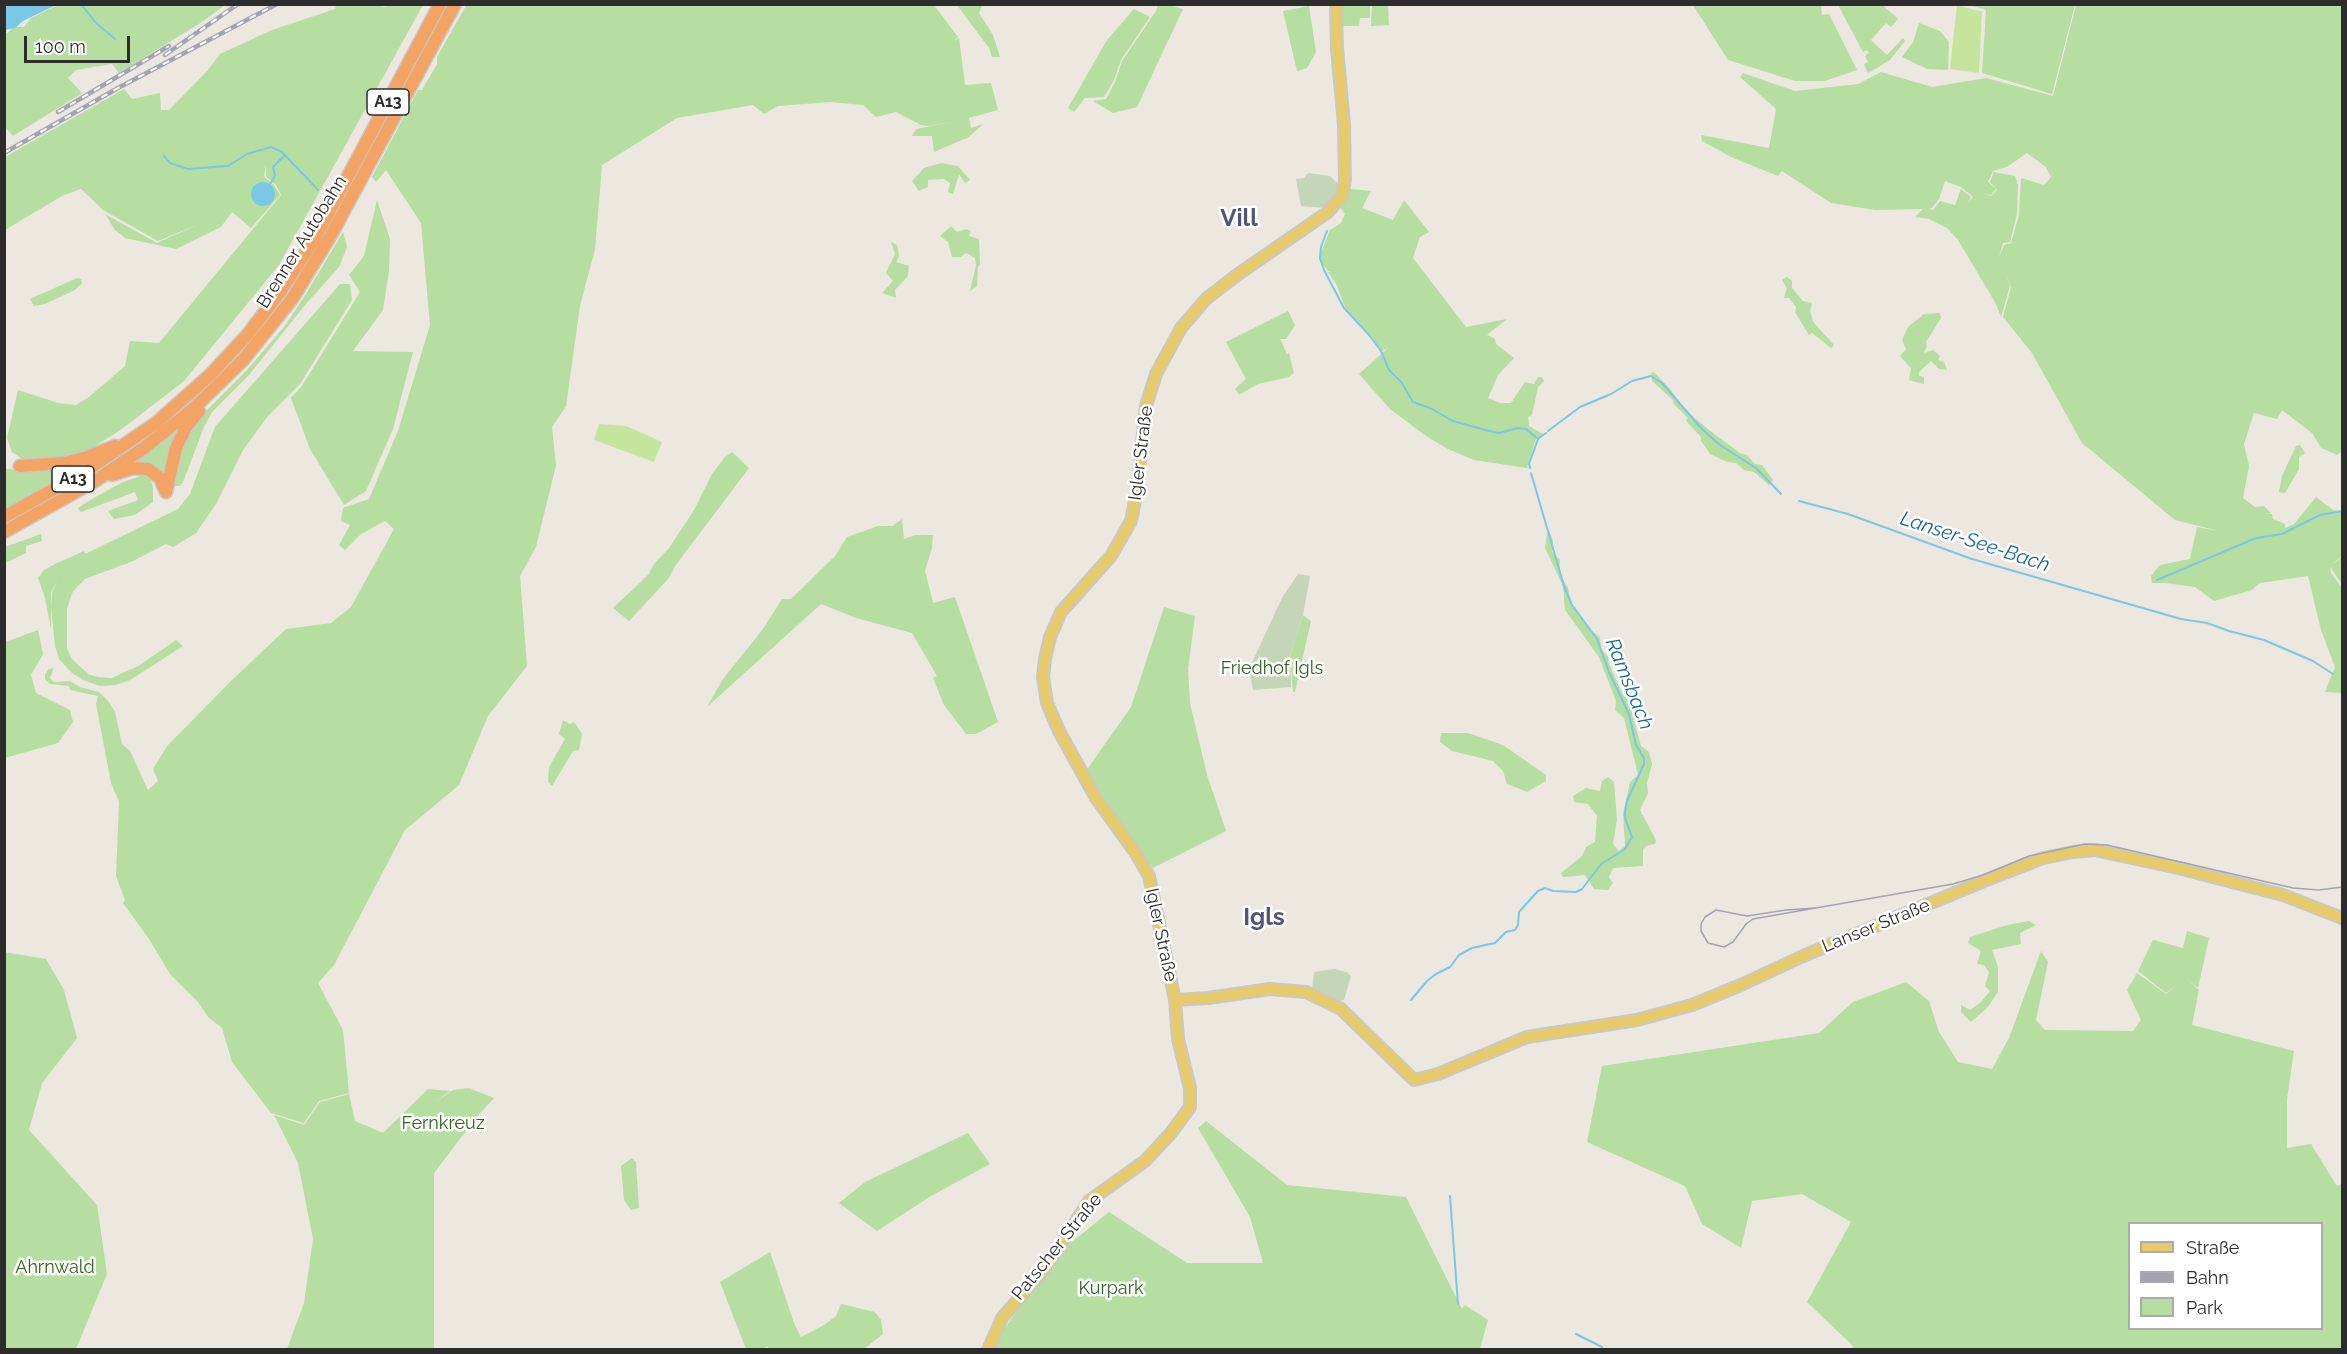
<!DOCTYPE html>
<meta charset="utf-8">
<style>
body{margin:0}
#map{position:relative;width:2347px;height:1354px;overflow:hidden;background:#ece7df;font-family:Raleway,sans-serif}
canvas{display:block}
.frame{position:absolute;inset:0;border:6px solid #2c2c2c;pointer-events:none}
.legend{position:absolute;left:2128px;top:1222px;width:195px;height:108px;box-sizing:border-box;background:#fff;border:2px solid #ababab;margin:0;padding:8px 10px;list-style:none;font-size:18px;color:#2c2c2c}
.legend li{display:flex;align-items:center;gap:12px;height:30px}
.legend b{width:30px;border:2px solid #ababab}
.scale{position:absolute;left:24px;top:36px;width:106px;height:27px;box-sizing:border-box;border:3px solid #2c2c2c;border-top:0;padding-left:8px;font-size:18px;line-height:21px;white-space:nowrap;color:#2c2c2c;-webkit-text-stroke:4px #fff;paint-order:stroke}
</style>
<div id="map">
<canvas width="2347" height="1354"></canvas>
<div class="frame"></div>
<ul class="legend">
<li><b style="height:8px;background:#e7cb6a"></b>Straße</li>
<li><b style="height:8px;background:#a2a4b4"></b>Bahn</li>
<li><b style="height:16px;background:#b5dea0"></b>Park</li>
</ul>
<div class="scale">100 m</div>
</div>
<script>
const c = document.querySelector('canvas').getContext('2d');
c.lineJoin = 'round';
function fill(path, color) { c.fillStyle = color; c.fill(path, 'evenodd'); }
const shape = rows => new Path2D(rows.map(r => 'M' + r).join(''));
function trace(path, color, width, dash) { c.strokeStyle = color; c.lineWidth = width; c.lineCap = dash ? 'butt' : 'round'; c.setLineDash(dash || []); c.stroke(path); }
function drawText(font, color, halo, rows, align = 'center') {
  c.font = font + ' Raleway,sans-serif'; c.lineWidth = 5; c.setLineDash([]); c.textBaseline = 'middle'; c.strokeStyle = halo; c.fillStyle = color; for (const [text, x, y, turn = 0] of rows) {
    c.save(); c.translate(x, y); c.rotate((+turn || 0) * Math.PI / 180); c.textAlign = isNaN(turn) ? turn : align; if (halo) c.strokeText(text, 0, 0); c.fillText(text, 0, 0); c.restore();
  }
}
fill(shape([
 [467,4,934,5,958,37,954,41,959,38,965,85,991,83,998,110,969,118,971,128,983,124,969,137,934,152,932,136,912,136,916,129,956,121,929,126,921,125,896,112,876,117,863,105,830,102,778,106,764,114,753,105,677,118,602,165,595,249,580,306,566,406,552,427,556,465,536,547,520,576,527,666,488,716,459,785,405,830,334,965,318,983,343,1030,349,1093,319,1101,304,1123,271,1113,232,1062,222,1028,208,1017,198,1002,170,974,149,939,123,903,125,900,116,876,119,802,111,783,96,704,98,696,70,690,69,686,50,684,45,679,45,674,49,669,54,668,50,678,54,682,70,681,80,687,99,692,109,702,115,712,122,744,130,751,148,790,158,781,153,769,168,745,232,680,286,629,331,623,351,607,394,529,385,521,361,534,345,550,339,545,350,525,341,521,343,508,369,499,398,431,430,325,421,223,386,170,376,182,372,177,418,90,422,90,437,64,437,57],
 [58,5,225,5,202,22,119,73,112,64,76,70,68,78,82,93,13,136,5,127,5,35,14,27,24,27,31,18],
 [336,5,375,5,385,7,388,5,423,5,279,265,184,381,122,429,73,460,28,463,12,452,7,438,18,390,58,403,76,405,89,397,125,366,130,341,159,343,281,195,276,185,266,177,266,164,264,177,274,185,280,195,251,228,232,212,221,227,176,249,125,238,115,230,105,214,157,243,199,224,158,241,103,210,81,189,62,196,5,230,5,157,124,89,132,99,160,93,161,110,169,110,208,70,220,54,272,30,335,9],
 [957,5,982,5,979,13,993,35,1000,57,992,57,989,48],
 [1158,5,1169,5,1183,9,1137,107,1113,113,1093,101,1106,99,1115,82,1122,61,1156,11],
 [1341,5,1370,5,1370,18,1360,18,1359,26,1340,26],
 [1372,5,1388,5,1389,25,1371,26],
 [1693,5,1821,5,1822,15,1829,14,1857,70,1825,81,1795,81,1728,60],
 [1838,5,1882,5,1896,17,1898,19,1891,27,1886,23,1871,40,1887,55,1903,38,1905,41,1890,60,1868,73,1864,64,1868,62,1865,56,1869,53,1867,50,1863,52],
 [1970,5,2075,5,2052,94,1982,73,1986,10],
 [2076,5,2342,5,2342,451,2337,455,2321,448,2312,433,2282,410,2277,419,2254,413,2244,444,2249,466,2243,498,2255,507,2264,506,2271,513,2267,514,2272,514,2273,519,2285,524,2285,528,2294,524,2316,497,2333,510,2342,511,2342,556,2330,566,2342,557,2342,584,2330,567,2331,573,2342,588,2342,693,2325,692,2335,667,2321,630,2308,576,2260,583,2252,590,2214,601,2195,587,2166,583,2152,583,2151,576,2160,565,2190,559,2197,527,2219,531,2175,520,2082,443,2032,353,2003,317,2011,287,2006,274,2010,286,2001,317,1996,304,1958,240,1947,228,1929,219,1915,217,1923,209,1875,210,1831,203,1782,171,1778,176,1731,157,1702,141,1701,135,1769,148,1776,109,1740,77,1743,73,1795,91,1858,84,1881,72,1932,87,1986,78,2053,96],
 [2027,153,2046,167,2051,177,2044,185,2021,178,2019,215,2011,243,2004,245,1999,257,2003,243,2010,242,2017,214,2018,185,2015,176,1994,172,1990,182,1997,190,1991,196,1981,193,1991,195,1996,189,1988,182,1993,171,2007,167],
 [1945,181,1961,187,1973,197,1968,202,1971,197,1961,189,1955,205,1940,201,1933,210,1928,209,1932,208,1939,199],
 [1309,6,1316,52,1307,68,1297,71,1283,11],
 [1134,9,1150,17,1121,60,1114,80,1104,97,1085,98,1074,112,1068,108,1107,40],
 [1919,23,1940,31,1949,42,1948,70,1927,69,1902,57,1913,42],
 [941,163,958,166,970,180,965,183,959,174,953,194,948,192,950,183,944,179,928,180,928,187,919,191,912,181,924,168],
 [1350,189,1371,191,1362,208,1393,220,1404,200,1429,232,1420,237,1413,258,1466,327,1507,319,1487,335,1495,339,1496,344,1514,358,1498,375,1488,398,1500,403,1511,403,1525,382,1534,384,1538,377,1542,377,1544,381,1538,387,1532,415,1528,417,1529,426,1543,434,1536,439,1527,468,1474,460,1448,449,1426,436,1390,409,1359,374,1388,348,1382,351,1371,336,1346,309,1336,284,1328,272,1332,271,1328,271,1319,258,1330,230,1341,223,1345,214,1340,207,1347,197],
 [377,200,390,239,389,271,383,310,353,351,413,352,393,429,366,491,344,505,310,449,291,398,302,386,360,292,349,275,364,256],
 [951,226,957,232,966,229,971,231,969,236,979,239,980,265,978,267,977,286,970,291,976,265,975,258,966,253,961,257,952,257,948,242,940,236],
 [343,232,347,247,339,267,305,305,249,375,212,412,204,427,183,482,180,486,174,486,172,482,182,443,198,419,247,370,284,327,306,294],
 [891,242,897,245,899,256,896,262,909,266,908,276,895,290,896,298,882,293,893,281,886,273,895,254],
 [1787,277,1792,281,1792,288,1803,301,1812,303,1810,311,1814,323,1834,345,1831,348,1812,333,1809,335,1795,312,1796,307,1789,298,1784,298,1787,288,1782,280],
 [77,278,81,279,82,283,75,290,45,304,34,306,30,299],
 [340,284,350,284,352,300,300,384,268,416,243,450,216,504,196,533,173,547,166,544,133,561,85,579,73,591,67,608,67,649,72,659,88,674,98,677,112,678,140,665,176,640,183,646,130,680,116,685,100,686,83,680,72,673,59,659,55,646,51,608,52,593,58,579,51,593,51,629,45,598,38,578,44,570,55,564,84,551,85,554,178,509,190,494,215,427],
 [1288,311,1295,325,1286,339,1280,339,1287,354,1289,353,1294,373,1289,377,1258,384,1239,395,1235,389,1246,379,1226,342],
 [1940,313,1941,318,1926,342,1927,346,1924,353,1933,350,1940,356,1938,360,1944,362,1947,370,1939,369,1931,361,1919,372,1919,376,1924,377,1924,384,1909,380,1911,368,1900,356,1906,349,1902,340,1908,327,1924,314],
 [1654,372,1670,389,1684,409,1709,430,1740,453,1747,455,1755,464,1762,465,1773,480,1769,485,1754,472,1744,470,1736,463,1727,462,1710,454,1701,441,1701,437,1686,421,1688,418,1674,404,1673,400,1652,381,1651,373],
 [189,420,165,483,131,465,153,449],
 [2300,445,2305,453,2299,457,2299,469,2285,493,2279,492,2282,476,2296,446],
 [732,452,749,468,675,566,669,578,629,621,613,608,649,574,654,564,669,548,694,510,712,474,725,457],
 [65,467,68,476,5,511,5,469,34,470],
 [143,475,151,480,153,488,153,502,135,515,114,519,108,511,138,500,135,492,81,512,78,508,92,499,121,483],
 [902,519,904,539,915,535,933,535,932,548,925,571,933,603,955,597,998,722,976,734,966,734,944,705,933,678,937,676,912,633,856,618,821,604,707,707,723,679,763,629,782,599,791,599,835,556,847,537,878,526,892,526],
 [1548,528,1553,541,1552,552,1560,560,1559,573,1568,588,1570,601,1592,631,1600,637,1601,649,1608,657,1609,664,1623,695,1635,708,1638,716,1634,720,1641,746,1649,752,1652,764,1647,783,1648,793,1640,810,1656,840,1655,844,1646,846,1643,850,1643,866,1613,868,1609,877,1613,883,1608,890,1594,889,1585,875,1563,877,1561,873,1582,856,1586,847,1595,842,1597,816,1588,804,1574,802,1573,796,1586,788,1600,791,1602,781,1608,777,1614,782,1617,820,1613,844,1619,851,1625,846,1623,814,1630,782,1638,775,1624,718,1615,710,1616,701,1599,657,1565,610,1563,586,1545,548],
 [41,534,42,541,26,546,26,553,5,563,5,547],
 [1164,607,1195,616,1188,669,1190,703,1207,775,1226,831,1153,868,1107,807,1086,771,1131,707],
 [1303,615,1311,621,1295,692,1293,692,1290,657],
 [38,630,43,654,31,675,36,693,70,710,73,722,58,743,5,758,5,642],
 [563,720,570,724,574,722,582,734,579,750,573,751,552,786,548,782,549,767,565,739,559,734],
 [1441,733,1468,733,1503,745,1546,775,1546,781,1527,792,1507,784,1503,771,1493,761,1452,751,1440,742],
 [2029,921,2036,925,2020,933,2021,944,1992,950,1998,967,1998,992,1988,1007,1971,1022,1961,1012,1961,1005,1970,1010,1980,1003,1990,991,1985,986,1989,972,1984,965,1977,964,1981,951,1968,943,1970,937,2007,925],
 [2187,931,2209,938,2198,988,2186,978,2199,990,2192,1025,2294,1051,2287,1099,2287,1148,2311,1144,2337,1186,2342,1184,2342,1349,1852,1349,1853,1346,1807,1302,1851,1222,1802,1194,1752,1201,1741,1248,1702,1224,1685,1186,1587,1142,1602,1066,1819,1033,1853,1002,1906,982,1929,1001,1939,1032,1958,1062,1992,1069,2009,1038,2041,951,2048,962,2036,1020,2045,1030,2133,1031,2141,1020,2127,990,2137,973,2166,994,2178,984,2166,993,2138,971,2153,940,2183,948],
 [2130,1224,2322,1224,2322,1328,2130,1328],
 [4,952,46,959,64,990,77,1038,42,1083,29,1130,97,1205,107,1274,76,1349,5,1349],
 [469,1088,494,1098,476,1118,434,1173,434,1349,287,1349,304,1303,313,1239,298,1163,274,1115,304,1125,320,1102,349,1094,355,1121,383,1133,428,1089,450,1091,435,1102,453,1090],
 [1206,1121,1287,1185,1406,1197,1462,1309,1465,1305,1488,1320,1480,1349,994,1350,997,1339,1027,1297,1067,1246,1109,1212,1187,1263,1263,1263,1250,1217,1198,1128],
 [968,1133,990,1164,931,1196,877,1231,839,1203,865,1182],
 [632,1158,636,1162,639,1208,631,1210,624,1200,621,1166],
 [770,1252,794,1323,801,1337,824,1325,836,1316,841,1304,875,1312,881,1320,883,1334,864,1349,769,1350,767,1346,764,1349,746,1349,720,1282]
]), '#b5dea0');
fill(shape([
 [1308,173,1330,176,1338,184,1340,187,1337,194,1327,208,1301,206,1296,179,1304,178],
 [1298,574,1310,576,1303,615,1290,657,1291,687,1253,690,1249,669,1282,598],
 [1335,969,1348,973,1351,976,1344,1000,1338,1001,1312,991,1314,972]
]), '#c5d5b7');
fill(shape([
 [1957,5,1982,12,1979,73,1950,69],
 [599,424,626,426,662,442,654,462,594,440]
]), '#c5e59c');
fill(shape([
 [5,4,56,4,56,5,23,21,15,28,5,30],
 '251 194a12 12 0 1 1 24 0a12 12 0 1 1-24 0Z'
]), '#7ac8e6');
trace(shape([
 [81,4,96,23,115,39],
 [164,156,170,163,188,169,214,167,228,166,247,154,271,147,282,152,318,190],
 [270,184,275,176,273,167,285,155],
 [1327,231,1321,247,1320,258,1324,270,1344,308,1370,336,1381,351,1389,370,1402,383,1413,402,1430,408,1453,421,1489,431,1499,433,1518,428,1526,429,1538,439,1529,464,1530,468],
 [1548,431,1580,407,1611,394,1632,381,1651,376,1662,383,1702,429,1720,445,1756,468,1781,494],
 [1539,438,1546,433],
 [1531,473,1564,586,1572,605,1597,639,1609,672,1629,714,1636,745,1644,758,1644,764,1627,801,1625,811,1625,818,1632,837,1625,849,1603,863],
 [1799,501,1848,514,1972,559,2181,619,2207,623,2229,631,2264,640,2313,661,2333,674],
 [2157,580,2256,538,2282,534,2320,515,2342,511],
 [1576,892,1582,889,1602,863],
 [1411,1000,1427,981,1436,974,1450,967,1459,955,1472,948,1495,943,1506,932,1515,930,1518,925,1519,912,1538,891,1545,888,1553,891,1576,892],
 [1450,1196,1458,1304],
 [1576,1334,1602,1347]
]), '#7ac8e6', 2);
const major = shape([
 [1175,1000,1208,998,1270,989,1306,992,1341,1009,1414,1080,1438,1074,1527,1037,1637,1020,1692,1005,1741,985,1803,956,1984,881,2043,858,2073,852,2095,850,2178,868,2283,895,2342,918],
 [988,1350,1002,1318,1047,1266,1089,1201,1145,1161,1171,1133,1190,1107,1190,1088,1178,1039,1175,1000,1149,876,1137,855,1096,798,1059,731,1047,703,1043,677,1045,659,1050,637,1061,612,1111,556,1131,521,1137,491,1146,406,1156,374,1181,328,1206,299,1237,275,1328,212,1342,196,1345,180,1344,125,1337,48,1336,4]
]);
const highway = shape([
 [20,466,64,463,88,457,115,446],
 [112,475,133,468,148,469,160,478,166,492],
 [166,492,176,448,186,427,199,411],
 [4,517,81,474,156,423,211,374,248,334,280,292,314,240,440,4],
 [4,532,95,481,144,448,193,409,243,360,292,299,331,235,455,4]
]);
trace(major, '#c8c8c8', 14);
trace(highway, '#c8c8c8', 15);
trace(major, '#e7cb6a', 10);
trace(highway, '#f3a364', 12);
trace(shape([
 [1815,908,1786,910,1747,916,1716,910,1705,917,1701,924,1701,931,1708,943,1724,947,1733,942,1746,924,1753,919,1953,884,1983,875,2029,856,2085,844,2107,845,2293,888,2319,890,2342,887]
]), '#a2a4b4', 1.5);
const rail = shape([
 [165,55,238,4],
 [58,112,169,46],
 [4,153,118,88,277,4]
]);
trace(rail, '#a2a4b4', 4.5);
trace(rail, '#fff', 2, [7]);
for (const [x, y, w] of [
 [388,102,42],
 [73,479,42]
]) { const box = new Path2D(); box.roundRect(x - w / 2, y - 13, w, 26, 4.5); c.fillStyle = '#fff'; c.fill(box); trace(box, '#2c2c2c', 1.5); }
drawText('bold 16px', '#2c2c2c', null, [
 ["A13",388,102],
 ["A13",73,479]
]);
drawText('18px', '#2c2c2c', '#fff', [
 ["Brenner Autobahn",302,242,-58],
 ["Igler Straße",1141,453,-83],
 ["Lanser Straße",1876,926,-22],
 ["Igler Straße",1161,935,78],
 ["Patscher Straße",1057,1247,-51]
]);
drawText('18px', '#2e6420', '#fff', [
 ["Friedhof Igls",1272,669],
 ["Fernkreuz",443,1124],
 ["Ahrnwald",55,1268],
 ["Kurpark",1111,1289]
]);
drawText('italic 20px', '#186894', '#fff', [
 ["Lanser-See-Bach",1975,542,18],
 ["Ramsbach",1629,684,68]
]);
drawText('bold 24px', '#4f5679', '#fff', [
 ["Vill",1239,219],
 ["Igls",1264,918]
]);
</script>
